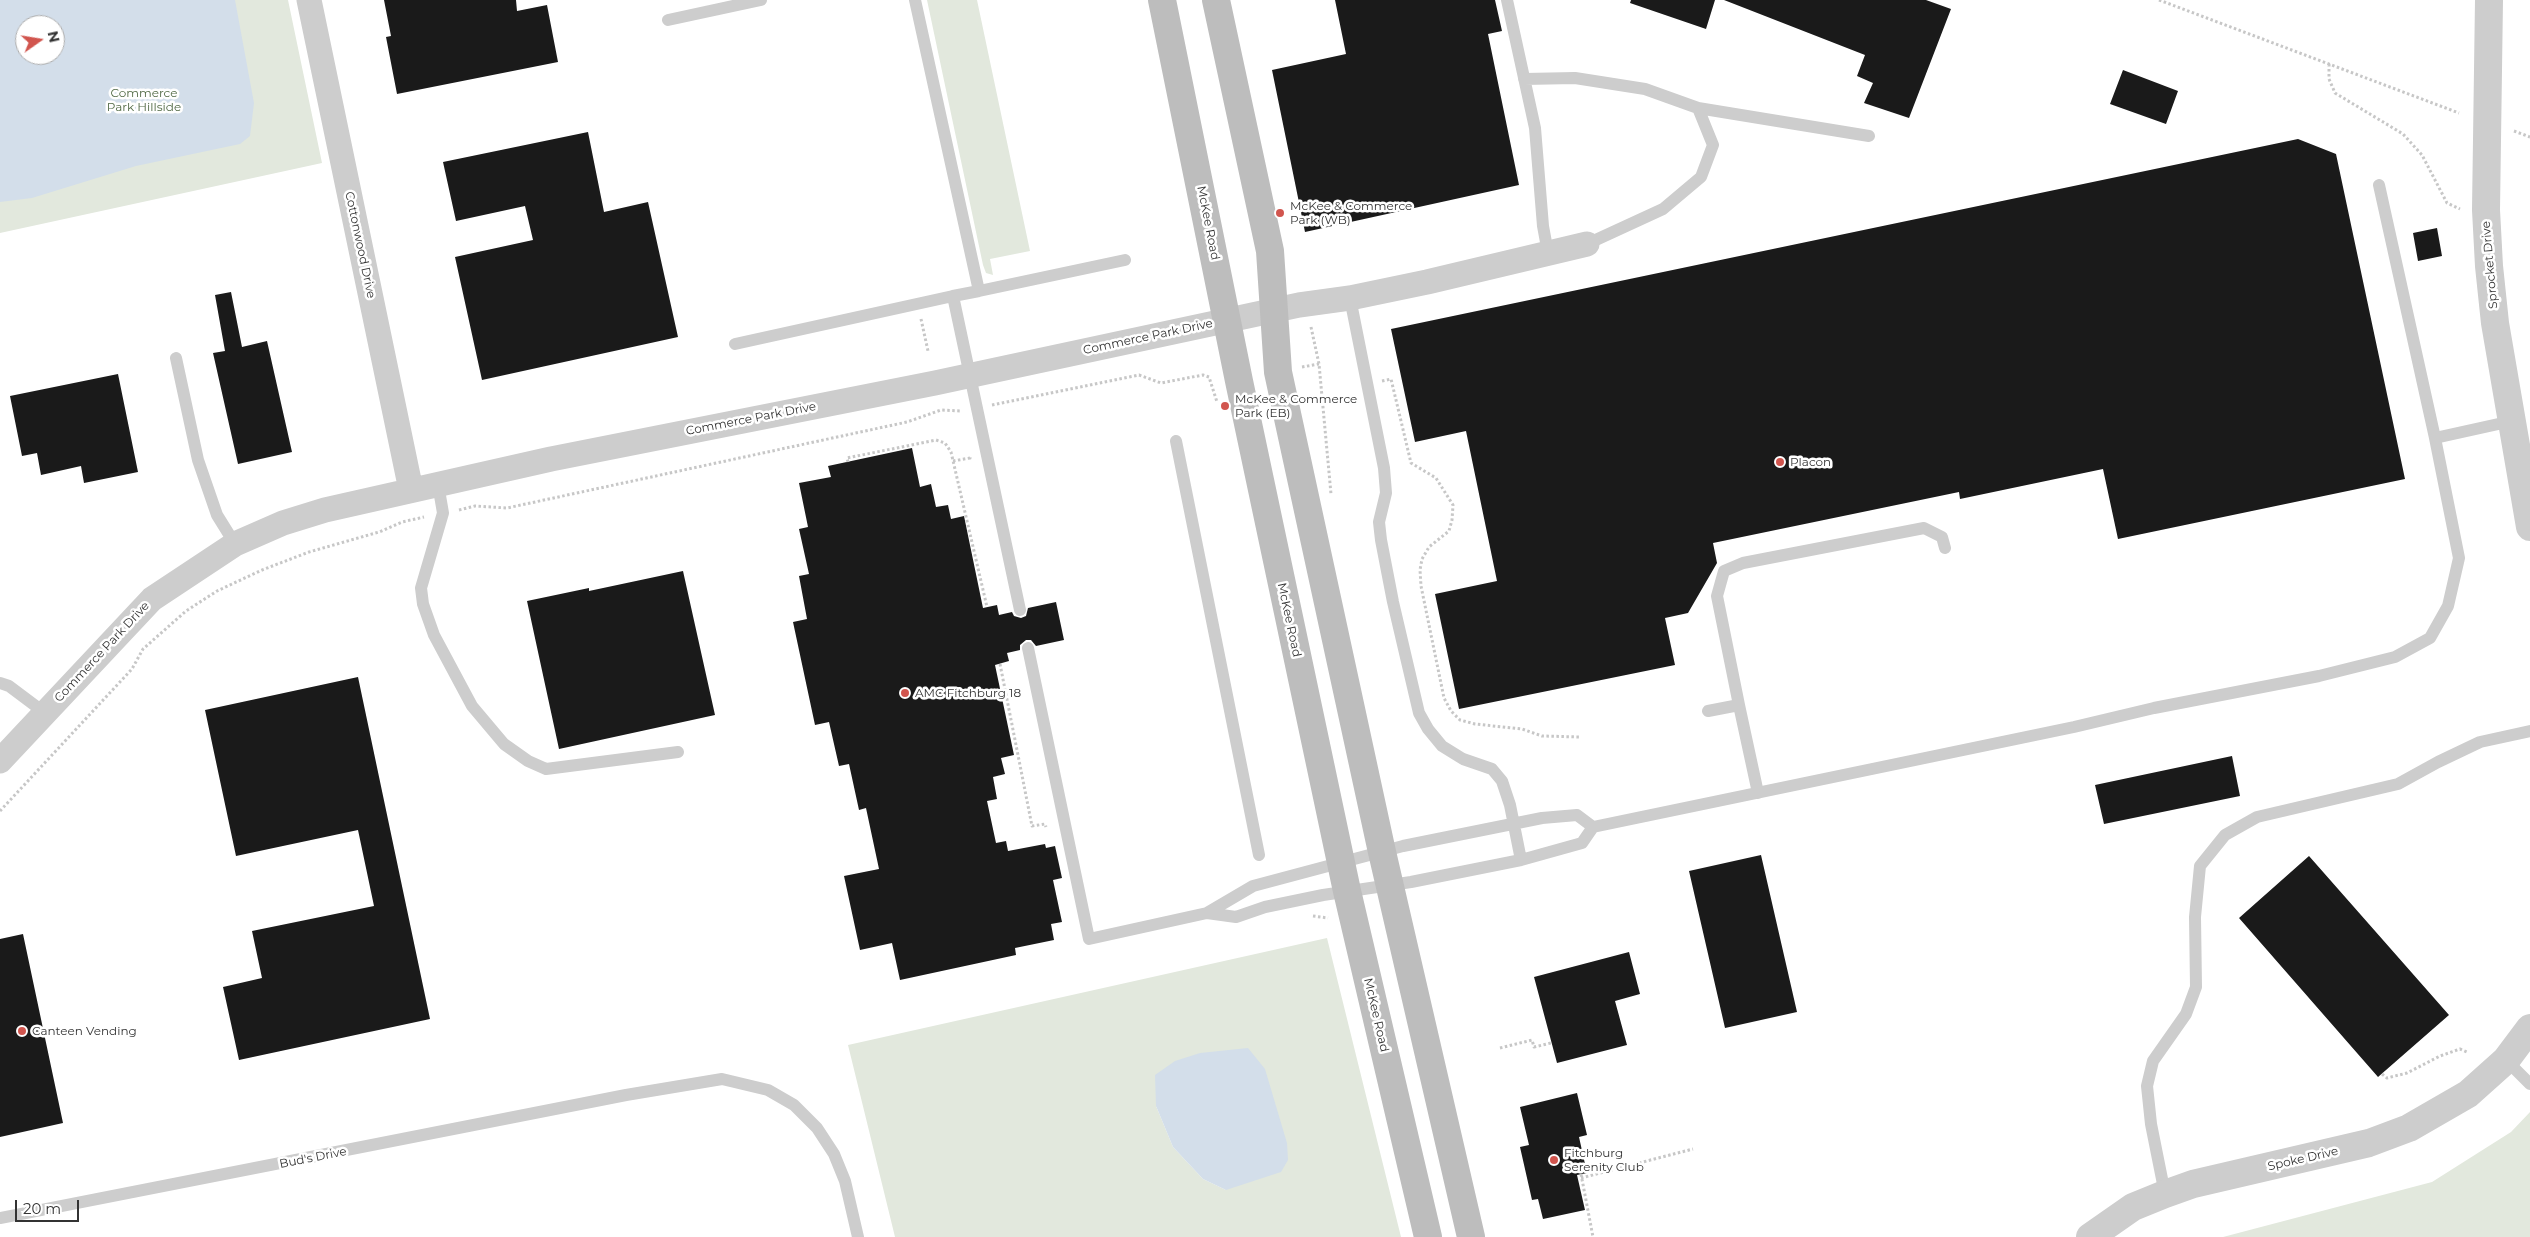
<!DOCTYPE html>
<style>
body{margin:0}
#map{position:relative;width:2530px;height:1237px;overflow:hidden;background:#fff;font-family:Montserrat,sans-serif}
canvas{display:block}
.north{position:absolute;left:15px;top:15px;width:50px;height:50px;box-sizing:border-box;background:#fff;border:1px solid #adadad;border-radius:50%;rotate:77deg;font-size:14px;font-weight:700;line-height:20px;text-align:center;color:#333}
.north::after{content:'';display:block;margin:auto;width:18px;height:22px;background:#d1554e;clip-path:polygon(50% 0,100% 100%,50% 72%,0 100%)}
.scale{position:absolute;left:15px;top:1200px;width:64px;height:22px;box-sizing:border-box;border:2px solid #333;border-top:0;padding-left:6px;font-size:15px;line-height:18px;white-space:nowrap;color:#333;-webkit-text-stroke:4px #fff;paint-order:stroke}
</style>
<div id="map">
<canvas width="2530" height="1237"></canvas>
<div class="north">N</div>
<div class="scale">20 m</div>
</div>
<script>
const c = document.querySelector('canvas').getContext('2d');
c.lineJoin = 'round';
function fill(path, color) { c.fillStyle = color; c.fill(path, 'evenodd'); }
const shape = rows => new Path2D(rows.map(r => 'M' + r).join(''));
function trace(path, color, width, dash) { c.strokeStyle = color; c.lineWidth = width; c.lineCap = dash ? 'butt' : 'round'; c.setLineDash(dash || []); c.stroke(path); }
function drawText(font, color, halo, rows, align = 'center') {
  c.font = font + ' Montserrat,sans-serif'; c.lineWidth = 5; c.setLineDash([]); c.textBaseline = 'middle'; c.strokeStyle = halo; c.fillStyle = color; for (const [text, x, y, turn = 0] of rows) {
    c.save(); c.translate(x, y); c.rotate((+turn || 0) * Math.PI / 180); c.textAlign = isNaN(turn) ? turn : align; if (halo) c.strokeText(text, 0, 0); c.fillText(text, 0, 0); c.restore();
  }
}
fill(shape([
 [0,0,288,0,322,163,0,233],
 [25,25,55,25,55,55,25,55],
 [927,0,977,0,1030,251,990,259,993,275,986,273,983,265],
 [1327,938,1401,1237,895,1237,848,1045],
 [1156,1106,1226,1190,1203,1179,1173,1147],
 [2530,1112,2530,1237,2223,1237,2432,1182,2511,1132]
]), '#e2e8dd');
fill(shape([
 [0,0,235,0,254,103,250,136,240,144,136,166,32,198,0,202],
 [25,25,55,25,55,55,25,55],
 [1248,1048,1265,1069,1287,1143,1288,1160,1281,1172,1226,1190,1203,1179,1173,1147,1156,1106,1155,1075,1175,1061,1200,1053]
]), '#d3deea');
fill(shape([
 [384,0,516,0,517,11,547,5,558,62,397,94,386,37,391,36],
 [1335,0,1495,0,1502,31,1488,34,1519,185,1305,232,1272,70,1346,54],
 [1631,0,1715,0,1706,29,1630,3],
 [1724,0,1926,0,1951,9,1909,118,1864,103,1873,83,1857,76,1865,55],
 [2123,70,2178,91,2166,124,2110,104],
 [588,132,604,212,648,202,678,337,482,380,455,257,533,240,525,206,456,221,443,162],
 [2298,139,2336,154,2405,479,2118,539,2103,469,1960,499,1959,492,1713,543,1717,563,1688,613,1665,618,1675,665,1459,709,1435,594,1497,581,1466,431,1415,442,1391,329],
 [2437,228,2442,256,2418,261,2413,233],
 [231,292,242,347,267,341,292,452,238,464,213,353,225,351,215,295],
 [118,374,138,472,84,483,81,466,41,475,37,453,22,456,10,396],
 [912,448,920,487,931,484,936,507,948,505,951,519,964,516,983,608,997,605,999,615,1012,612,1014,616,1021,618,1026,616,1028,608,1056,602,1064,640,1036,646,1031,640,1026,640,1020,645,1020,650,1007,653,1009,661,995,665,1014,755,1001,758,1005,774,993,777,997,799,987,801,996,843,1006,841,1008,851,1045,844,1046,848,1055,846,1062,878,1053,880,1062,922,1051,924,1054,940,1015,948,1016,955,900,980,892,943,860,950,844,876,879,869,866,808,859,810,849,764,839,766,829,722,815,725,793,622,807,619,799,576,809,574,799,529,808,527,799,483,831,477,828,466],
 [683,571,715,715,559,749,527,601,589,588,589,591],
 [358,677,430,1019,239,1060,223,987,262,978,252,931,374,906,358,830,236,856,205,710],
 [2232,756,2240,796,2104,824,2095,785],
 [1761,855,1797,1012,1725,1028,1689,871],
 [2309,856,2449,1015,2378,1077,2239,918],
 [23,934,63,1123,0,1137,0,939],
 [1629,952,1640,994,1615,1001,1627,1045,1557,1063,1534,977],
 [1577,1093,1587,1135,1579,1137,1587,1173,1577,1175,1585,1210,1543,1219,1538,1199,1532,1200,1520,1147,1529,1145,1520,1107]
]), '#1a1a1a');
trace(shape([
 [2159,0,2459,113],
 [2329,64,2329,79,2335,93,2403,134,2422,155,2447,203,2460,209],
 [2514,131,2530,137],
 [921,319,928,351],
 [1311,327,1319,364,1331,494],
 [1302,367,1319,364],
 [1382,381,1391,379,1411,463,1436,478,1453,505,1452,520,1449,531,1429,547,1422,559,1420,570,1421,586,1444,698,1451,711,1460,720,1475,724,1522,729,1542,736,1581,737],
 [992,405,1139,375,1161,383,1203,375,1209,377,1217,402],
 [953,461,970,458,969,456],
 [848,462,847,458,936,440,945,443,951,452,987,607],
 [459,510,475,506,507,508,907,422,941,410,962,411],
 [1000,664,1032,826,1045,824,1046,827],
 [0,811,132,669,143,649,186,611,217,591,262,570,309,552,379,532,402,522,424,517],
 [1313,916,1328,918],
 [1500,1048,1532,1040,1534,1047,1551,1043],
 [2382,1074,2387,1078,2407,1073,2440,1056,2460,1049,2467,1052],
 [1581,1174,1593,1237],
 [1581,1178,1693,1149]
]), '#c7c7c7', 3, [2.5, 2.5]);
trace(shape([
 [915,0,979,291,953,296,1020,610],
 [1507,0,1535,128,1543,226,1548,253],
 [668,20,761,0],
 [1524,79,1575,78,1645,89,1698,108,1713,145,1701,177,1663,209,1587,244],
 [1698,108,1869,136],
 [2379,185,2435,438],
 [979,291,1125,260],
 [1350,298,1384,468,1386,493,1379,522,1381,540,1393,602,1419,713,1428,729,1442,746,1463,759,1492,769,1502,781,1510,805,1521,860],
 [735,344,953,296],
 [176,358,198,460,217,515,235,544],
 [1176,441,1259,855],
 [438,484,443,513,421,588,423,604,434,635,472,706,504,744,528,761,546,769,678,752],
 [1028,648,1089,939,1207,913,1253,886,1403,846,1542,818,1577,815,1593,827],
 [0,683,9,686,45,713],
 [1739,705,1717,596,1724,571,1743,563,1924,528,1942,537,1945,548],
 [1708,711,1739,705,1758,793],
 [1207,913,1236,917,1265,907,1323,895,1411,882,1521,860,1582,843,1593,827,2074,727,2154,708,2319,676,2395,657,2430,638,2448,606,2459,558,2435,438,2512,421],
 [2506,1060,2530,1084],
 [2165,1194,2151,1124,2147,1086,2153,1061,2186,1014,2196,987,2195,917,2200,866,2225,835,2257,817,2398,784,2438,762,2480,742,2530,731],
 [0,1218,626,1095,722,1079,768,1090,794,1105,817,1128,834,1154,845,1181,858,1237]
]), '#cdcdcd', 12);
trace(shape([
 [309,0,411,490],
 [0,761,152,599,235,544,283,523,325,510,551,459,935,383,1299,305,1350,298,1427,282,1587,244]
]), '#cdcdcd', 25);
trace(shape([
 [2489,0,2486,210,2489,266,2495,323,2530,527],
 [2090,1237,2133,1207,2165,1194,2193,1184,2369,1143,2409,1128,2468,1094,2506,1060,2530,1028]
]), '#cdcdcd', 28);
trace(shape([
 [1162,0,1239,381,1347,891,1428,1237],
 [1216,0,1270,251,1278,372,1382,852,1471,1237]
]), '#bdbdbd', 28);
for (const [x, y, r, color] of [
 [1280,213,5,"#d1554e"],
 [1225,406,5,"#d1554e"],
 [1780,462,5,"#d1554e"],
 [905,693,5,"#d1554e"],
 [22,1031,5,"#d1554e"],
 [1554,1160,5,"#d1554e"]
]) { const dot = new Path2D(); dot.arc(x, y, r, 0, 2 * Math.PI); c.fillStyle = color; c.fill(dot); trace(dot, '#fff', 2); }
drawText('12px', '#526a45', '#fff', [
 ["Commerce",144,93],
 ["Park Hillside",144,107]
]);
drawText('12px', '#333', '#fff', [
 ["McKee & Commerce",1290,206],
 ["Park (WB)",1290,220],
 ["McKee & Commerce",1235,399],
 ["Park (EB)",1235,413],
 ["Placon",1790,462],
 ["AMC Fitchburg 18",915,693],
 ["Canteen Vending",32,1031],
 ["Fitchburg",1564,1153],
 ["Serenity Club",1564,1167]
], 'left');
drawText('12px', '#333', '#fff', [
 ["McKee Road",1208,223,79],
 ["Cottonwood Drive",360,245,78],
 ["Sprocket Drive",2490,265,-95],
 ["Commerce Park Drive",1148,337,-12],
 ["Commerce Park Drive",751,419,-11],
 ["McKee Road",1289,620,78],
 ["Commerce Park Drive",102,652,-47],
 ["McKee Road",1376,1015,77],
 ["Bud's Drive",313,1158,-11],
 ["Spoke Drive",2303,1159,-13]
]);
</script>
